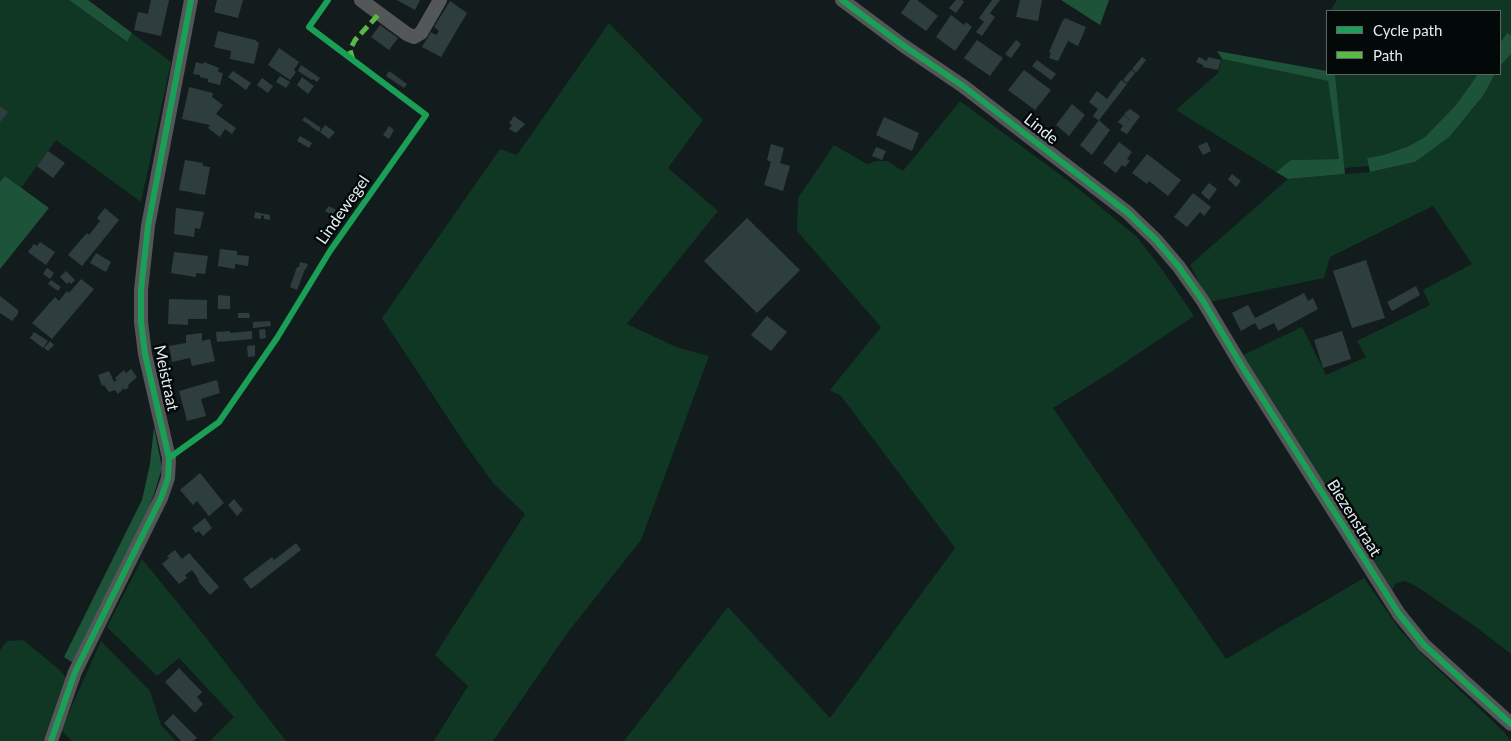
<!DOCTYPE html>
<style>
body{margin:0}
#map{position:relative;width:1511px;height:741px;overflow:hidden;background:#131c1d;font-family:Lato,sans-serif}
canvas{display:block}
.legend{position:absolute;left:1326px;top:10px;width:175px;height:65px;box-sizing:border-box;background:#030809;border:1px solid #5d6465;margin:0;padding:6px 9px;list-style:none;font-size:15px;color:#e4eeef}
.legend li{display:flex;align-items:center;gap:10px;height:25px}
.legend b{width:25px;border:1px solid #5d6465}
</style>
<div id="map">
<canvas width="1511" height="741"></canvas>
<ul class="legend">
<li><b style="height:6px;background:#1a9f57"></b>Cycle path</li>
<li><b style="height:6px;background:#58b947"></b>Path</li>
</ul>
</div>
<script>
const c = document.querySelector('canvas').getContext('2d');
c.lineJoin = 'round';
function fill(path, color) { c.fillStyle = color; c.fill(path, 'evenodd'); }
const shape = rows => new Path2D(rows.map(r => 'M' + r).join(''));
function trace(path, color, width, dash) { c.strokeStyle = color; c.lineWidth = width; c.lineCap = dash ? 'butt' : 'round'; c.setLineDash(dash || []); c.stroke(path); }
function drawText(font, color, halo, rows, align = 'center') {
  c.font = font + ' Lato,sans-serif'; c.lineWidth = 5; c.setLineDash([]); c.textBaseline = 'middle'; c.strokeStyle = halo; c.fillStyle = color; for (const [text, x, y, turn = 0] of rows) {
    c.save(); c.translate(x, y); c.rotate((+turn || 0) * Math.PI / 180); c.textAlign = isNaN(turn) ? turn : align; if (halo) c.strokeText(text, 0, 0); c.fillText(text, 0, 0); c.restore();
  }
}
fill(shape([
 [0,0,69,0,126,42,132,33,171,62,141,202,56,140,21,188,5,176,0,182],
 [1337,0,1511,0,1511,35,1507,33,1500,43,1500,11,1330,11],
 [609,23,703,120,668,168,718,211,627,324,676,347,709,356,641,540,568,632,493,741,434,741,468,686,435,655,525,514,493,483,467,447,382,318,500,149,517,155],
 [1511,54,1511,654,1476,627,1416,586,1404,581,1396,583,1392,591,1243,355,1302,327,1326,375,1366,357,1357,341,1430,305,1423,290,1472,264,1433,206,1330,257,1324,278,1209,302,1190,265,1288,179,1370,172,1415,162,1471,111,1483,96,1495,74,1500,74,1500,66],
 [1222,59,1328,81,1339,159,1292,160,1276,172,1176,110,1218,73],
 [1335,74,1478,74,1456,105,1425,137,1407,147,1383,155,1367,158,1369,166,1344,168],
 [960,101,1070,182,1136,236,1161,268,1194,316,1111,372,1053,408,1226,659,1364,578,1400,630,1425,657,1504,732,1511,741,624,741,728,607,830,718,955,548,841,396,830,390,881,327,797,231,798,198,834,145,867,164,876,161,887,161,903,171],
 [142,559,207,639,286,741,210,741,234,717,179,658,157,676,107,627],
 [23,640,60,670,66,678,43,741,0,741,0,650,7,641],
 [101,641,150,691,161,725,176,741,72,741,61,730]
]), '#0f3723');
fill(shape([
 [69,0,88,0,132,33,127,42],
 [1061,0,1109,0,1100,25],
 [1507,33,1511,35,1511,54,1500,66,1500,43],
 [1217,51,1327,71,1327,74,1335,74,1345,174,1288,179,1276,172,1291,160,1339,159,1328,81,1222,59],
 [1478,74,1495,74,1483,96,1449,137,1415,162,1370,172,1367,158,1383,155,1407,147,1425,137,1456,105],
 [5,176,49,208,0,269,0,182],
 [154,427,162,468,154,494,141,528,73,663,64,657,142,500,150,464]
]), '#1d5338');
fill(shape([
 [151,0,169,0,161,36,134,30,138,12,148,14],
 [217,0,243,0,238,18,214,12],
 [397,0,420,0,415,10],
 [910,0,917,0,938,16,926,31,901,13],
 [956,0,962,0,964,2,956,13,949,8],
 [992,0,1000,0,990,13,995,17,982,36,976,32,984,22,979,18],
 [1020,0,1042,0,1038,21,1016,17],
 [450,1,467,13,441,57,422,47,431,32,436,35,439,31,434,27],
 [951,15,964,25,966,22,972,27,955,51,936,37],
 [1065,18,1086,27,1078,46,1068,41,1058,61,1049,58,1051,53,1049,52,1062,22],
 [380,25,398,38,389,50,371,37],
 [218,31,255,40,259,43,254,64,230,59,231,51,214,47],
 [977,40,1003,58,990,76,964,58],
 [1016,40,1021,44,1011,58,1005,54],
 [279,48,299,62,294,70,296,72,290,80,268,65],
 [1142,57,1146,60,1136,73,1132,69],
 [1199,57,1207,61,1208,57,1221,60,1218,70,1203,67,1203,65,1196,62],
 [1037,60,1056,74,1051,80,1032,66],
 [196,62,203,64,204,62,219,68,218,72,223,73,220,85,208,82,208,79,200,77,200,75,193,74],
 [301,65,320,78,317,82,313,79,312,80,298,71],
 [1024,70,1051,90,1035,110,1008,90],
 [1131,70,1135,73,1127,83,1123,80],
 [233,71,251,83,246,90,228,77],
 [389,71,407,84,404,88,386,76],
 [280,76,290,82,286,88,276,82],
 [302,77,314,86,308,94,297,85],
 [262,78,273,86,268,93,257,85],
 [1121,80,1127,84,1099,120,1098,120,1093,116,1098,109,1089,102,1097,91,1107,99],
 [189,87,213,93,212,97,223,105,216,114,236,128,232,134,225,129,220,137,208,128,210,125,182,119],
 [1072,104,1085,115,1069,136,1056,125],
 [0,106,8,112,0,122],
 [1130,109,1140,116,1127,134,1120,130,1123,126,1118,122,1124,115,1132,122,1124,114],
 [514,116,525,124,516,133,509,129,512,125,509,123],
 [305,117,321,128,319,132,302,120],
 [884,117,919,133,912,151,876,135],
 [1099,120,1110,130,1092,155,1080,145],
 [325,125,335,132,329,139,320,132],
 [389,126,394,130,389,139,383,135],
 [300,136,312,143,309,148,297,141],
 [1119,142,1132,152,1127,159,1130,161,1125,167,1122,165,1116,173,1103,163],
 [1207,142,1211,151,1203,155,1198,146],
 [771,144,784,148,780,163,790,166,783,191,764,185,771,162,767,160],
 [876,147,886,151,882,160,872,156],
 [48,151,65,163,53,178,37,166],
 [1147,154,1181,180,1168,196,1149,181,1147,184,1132,173],
 [185,160,203,163,203,166,210,167,205,195,179,190],
 [1232,174,1241,181,1236,187,1228,179],
 [1209,183,1217,189,1209,200,1201,193],
 [1193,193,1211,207,1204,216,1200,212,1187,227,1174,217],
 [329,206,336,210,332,215,325,211],
 [105,208,119,220,82,266,68,255,79,242,87,233,89,235,100,221,97,218],
 [176,208,204,212,200,229,195,228,194,237,174,234],
 [255,212,270,215,270,220,264,219,264,216,261,215,261,219,254,218],
 [747,218,800,270,757,313,704,261],
 [40,242,55,252,46,265,28,252,34,244,37,246],
 [220,249,237,251,237,255,249,256,248,266,235,264,235,269,218,266],
 [174,252,208,256,205,274,196,273,196,277,171,273],
 [96,253,111,262,106,272,90,263],
 [1366,260,1385,318,1352,328,1333,271],
 [300,262,308,264,306,269,305,269,297,290,290,287,297,267,299,267],
 [47,268,54,273,50,279,43,274],
 [66,271,75,280,71,284,69,282,67,284,60,277],
 [81,279,94,289,52,339,32,323,55,297,59,301,67,291,69,293],
 [51,280,61,287,58,291,48,284],
 [1416,286,1420,295,1392,311,1387,302],
 [1304,293,1308,301,1313,298,1318,309,1278,331,1274,323,1259,330,1255,323,1241,331,1232,313,1248,305,1255,318],
 [218,295,230,296,230,309,218,309],
 [0,296,18,310,18,314,12,321,0,313],
 [169,299,207,300,207,319,188,319,188,325,168,324],
 [238,313,249,313,250,318,238,318],
 [767,316,787,332,771,351,751,335],
 [270,321,271,326,253,328,253,322],
 [265,329,266,338,260,339,259,330],
 [230,331,230,333,252,331,252,339,217,342,216,332],
 [1342,331,1351,359,1323,368,1314,340],
 [34,332,48,341,43,348,30,338],
 [202,333,202,341,210,339,215,361,192,366,190,358,172,362,169,346,186,343,186,335],
 [50,341,54,345,48,351,44,348],
 [255,345,255,356,248,357,247,346],
 [131,369,137,377,128,385,129,387,125,390,124,388,118,394,115,390,109,392,104,385,102,386,98,375,109,371,114,382,117,380,115,378,124,370,126,373],
 [217,380,220,393,201,399,206,416,187,421,179,391],
 [200,473,224,503,209,516,197,501,193,505,180,490],
 [234,499,243,510,237,516,228,505],
 [205,518,212,528,203,536,199,531,196,533,192,528],
 [296,543,301,550,251,589,243,579,272,557,274,560],
 [175,550,182,559,189,553,219,587,210,595,198,581,199,580,192,570,185,575,187,578,179,584,162,564,169,558,167,556],
 [179,668,202,692,197,697,203,704,195,713,165,682],
 [173,714,197,738,193,741,181,741,164,723]
]), '#2e3e3e');
trace(shape([
 [361,0,407,34,414,37,421,33,440,0],
 [842,0,904,46,963,86,1020,130,1127,212,1156,240,1179,267,1203,301,1243,368,1399,614,1424,645,1511,724],
 [51,741,75,672,161,498,168,478,169,458,145,354,141,322,141,290,148,226,191,0]
]), '#545758', 14);
trace(shape([
 [353,60,350,50,355,40,379,14]
]), '#58b947', 5, [10, 5]);
trace(shape([
 [842,0,904,46,963,86,1020,130,1127,212,1156,240,1179,267,1203,301,1243,368,1399,614,1424,645,1511,724],
 [169,458,219,422,277,338,330,251,426,115,309,27,328,0],
 [51,741,75,672,161,498,168,478,169,458,145,354,141,322,141,290,148,226,191,0]
]), '#1a9f57', 6);
drawText('16px', '#e4eeef', '#030809', [
 ["Linde",1041,129,38],
 ["Lindewegel",343,210,-55],
 ["Meistraat",166,378,78],
 ["Biezenstraat",1354,518,58]
]);
</script>
